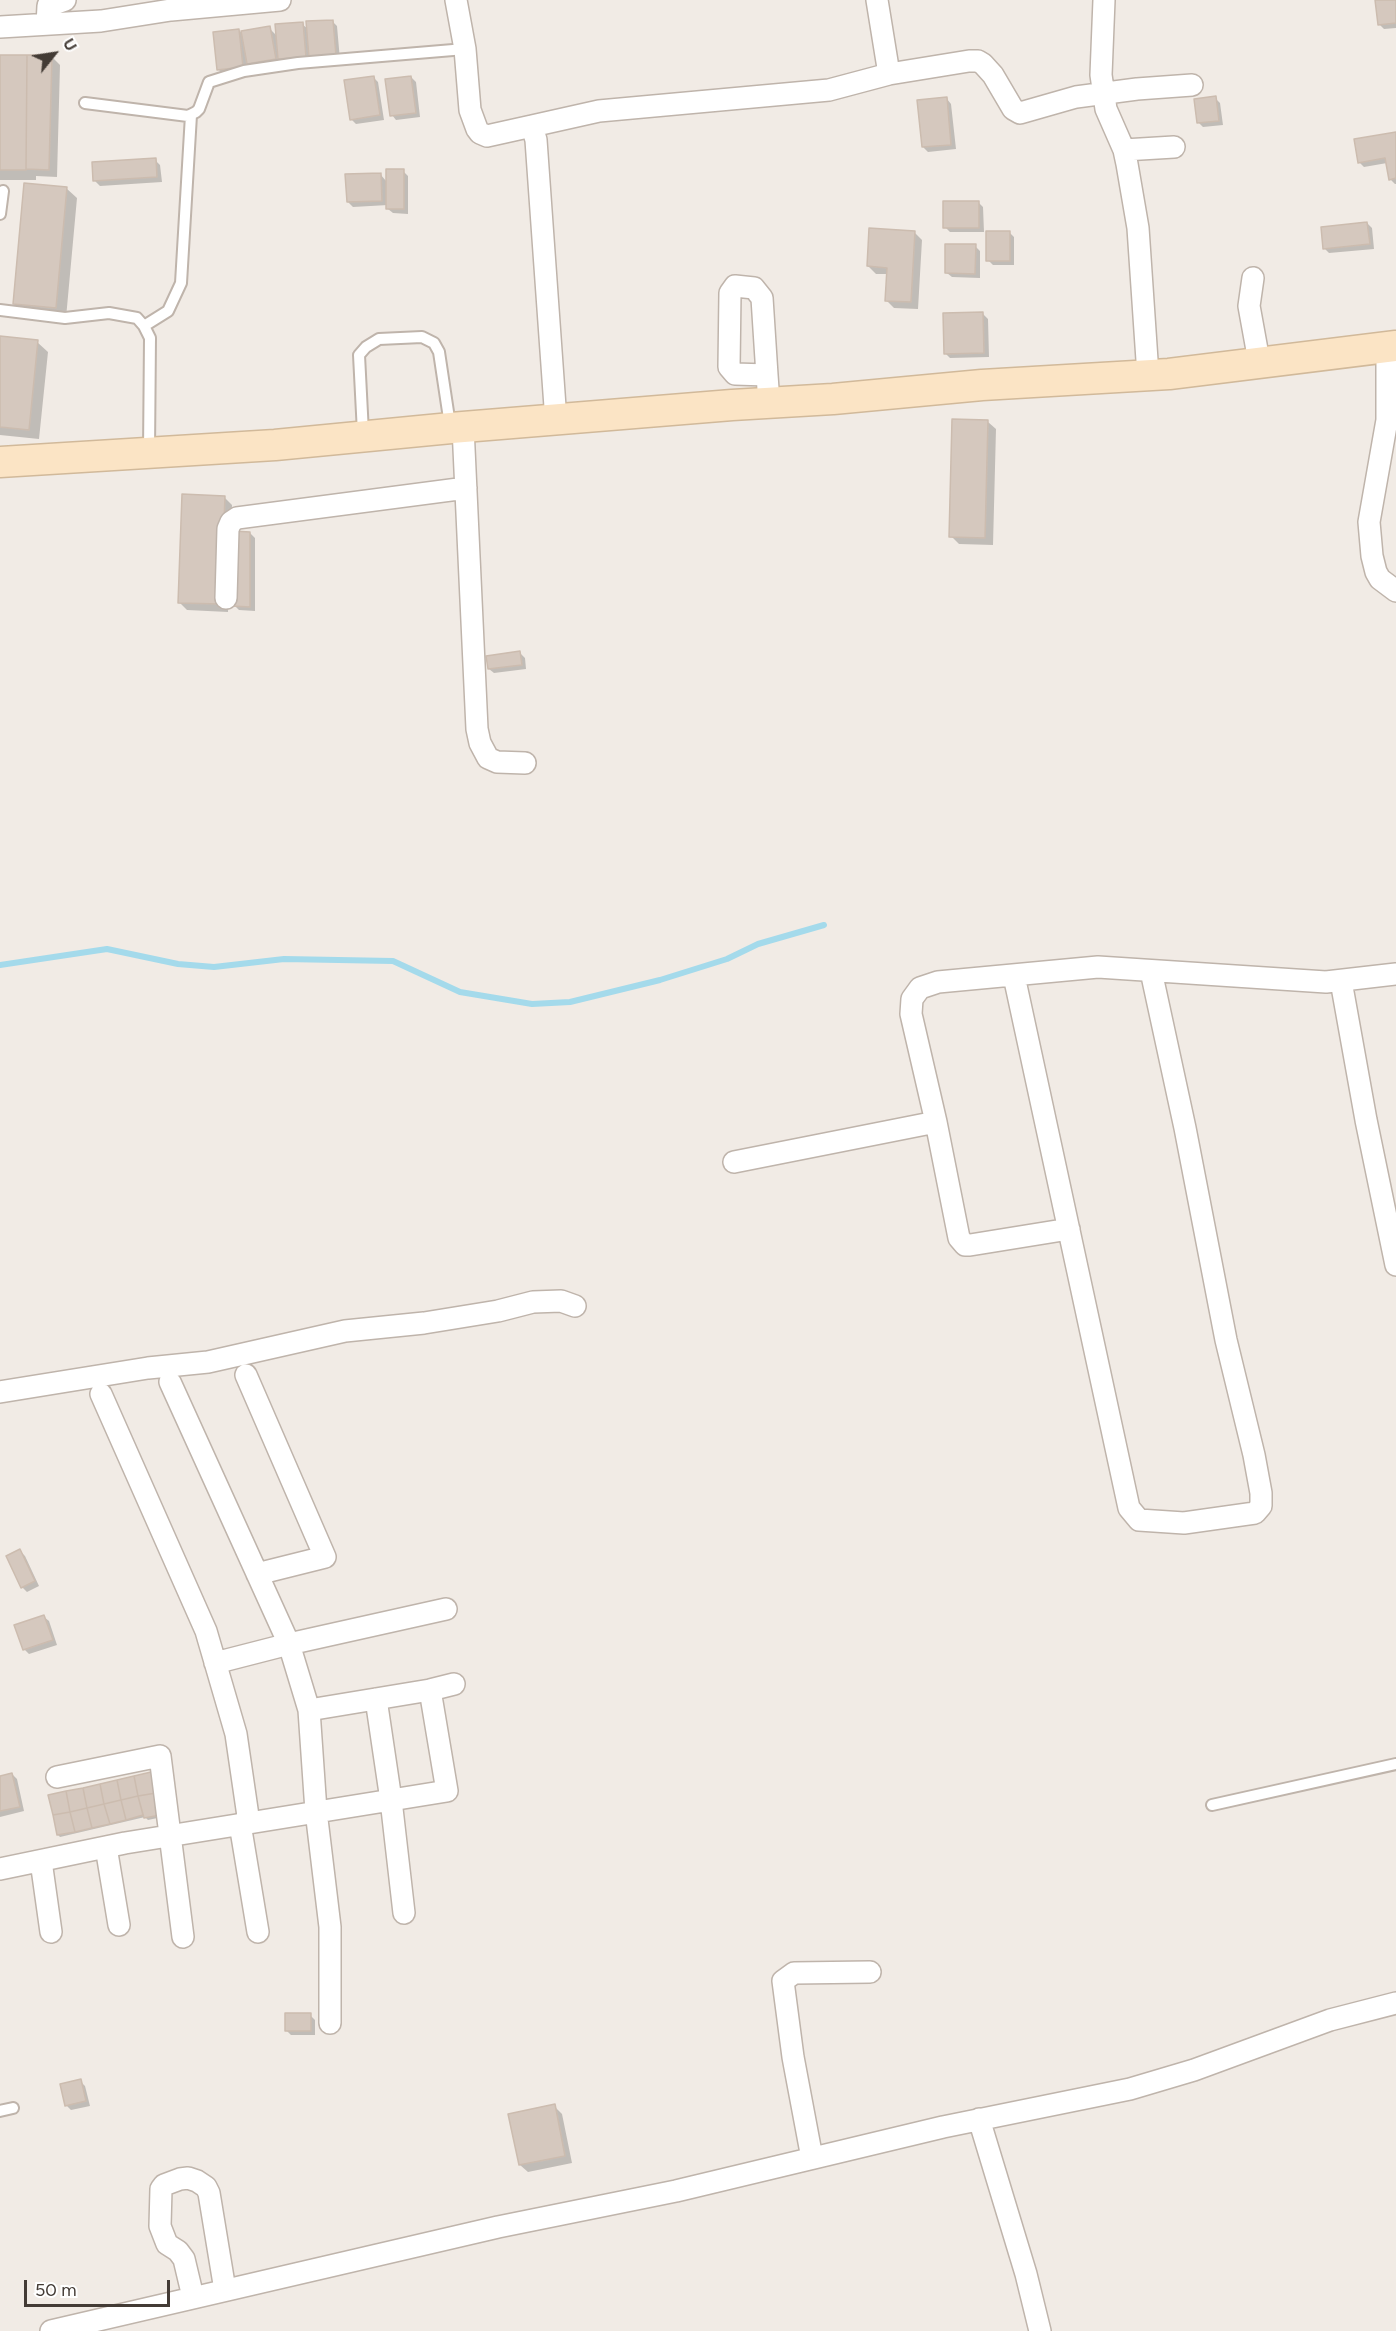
<!DOCTYPE html>
<style>
body{margin:0}
#map{position:relative;width:1396px;height:2331px;overflow:hidden;background:#f1ebe5;font-family:Figtree,sans-serif}
canvas{display:block}
.north{position:absolute;left:24px;top:24px;width:60px;height:60px;-webkit-text-stroke:4px #fff;paint-order:stroke;rotate:60deg;font-size:16px;font-weight:700;line-height:24px;text-align:center;color:#433b35}
.north::after{content:'';display:block;margin:auto;width:21px;height:27px;background:#433b35;clip-path:polygon(50% 0,100% 100%,50% 72%,0 100%)}
.scale{position:absolute;left:24px;top:2280px;width:146px;height:27px;box-sizing:border-box;border:3px solid #433b35;border-top:0;padding-left:8px;font-size:18px;line-height:21px;white-space:nowrap;color:#433b35;-webkit-text-stroke:4px #fff;paint-order:stroke}
</style>
<div id="map">
<canvas width="1396" height="2331"></canvas>
<div class="north">U</div>
<div class="scale">50 m</div>
</div>
<script>
const c = document.querySelector('canvas').getContext('2d');
c.lineJoin = 'round';
function fill(path, color) { c.fillStyle = color; c.fill(path, 'evenodd'); }
const shape = rows => new Path2D(rows.map(r => 'M' + r).join(''));
function trace(path, color, width, dash) { c.strokeStyle = color; c.lineWidth = width; c.lineCap = dash ? 'butt' : 'round'; c.setLineDash(dash || []); c.stroke(path); }
fill(shape([
 [1376,0,1396,0,1396,28,1384,29,1379,24],
 [332,21,337,26,340,60,284,63,279,57,280,64,253,68,246,62,248,71,223,74,218,69,238,31,240,32,269,28,277,36,302,24,308,29],
 [0,57,52,57,60,65,57,177,36,176,36,180,0,180],
 [373,77,378,82,384,120,356,124,351,119],
 [411,77,416,82,420,117,396,120,392,115],
 [1215,98,1220,103,1223,125,1203,127,1198,122],
 [947,99,951,104,956,149,928,152,923,147],
 [1396,133,1396,184,1395,184,1390,179,1387,163,1364,167,1359,162],
 [155,160,160,165,162,182,100,186,95,181],
 [403,171,408,176,408,214,393,213,388,209,388,205,353,207,348,202,380,174,387,182],
 [66,188,77,198,66,318,25,314,15,303],
 [978,202,983,207,984,232,950,232,945,227],
 [1367,223,1372,228,1374,249,1329,253,1325,249],
 [914,232,922,240,918,309,894,308,886,300,888,274,876,274,868,266],
 [1009,232,1014,237,1014,265,993,265,988,260],
 [975,246,980,251,980,278,952,277,947,273],
 [983,314,988,319,989,357,950,358,945,353],
 [0,338,37,342,48,352,39,439,0,435],
 [988,422,996,429,993,545,959,544,951,536],
 [224,497,232,505,228,612,187,610,179,602],
 [250,533,255,538,255,611,239,610,234,605],
 [520,653,525,658,526,669,494,673,489,669],
 [20,1551,25,1556,39,1586,27,1592,22,1587],
 [44,1617,49,1621,57,1645,29,1654,24,1649],
 [12,1774,17,1779,24,1811,0,1817,0,1777],
 [150,1774,162,1817,148,1820,145,1817,60,1837,58,1835],
 [310,2015,315,2020,315,2035,291,2035,286,2030],
 [80,2081,85,2086,90,2106,71,2110,66,2105],
 [554,2106,562,2114,572,2163,528,2172,520,2165]
]), '#0003');
trace(shape([
 [0,965,107,949,178,964,214,967,284,959,393,961,460,992,532,1004,570,1002,660,980,727,959,758,944,824,925]
]), '#a4daeb', 6);
const building = shape([
 [1375,0,1396,0,1396,23,1378,25,1375,0],
 [333,20,336,56,309,58,306,21,333,20],
 [303,22,306,57,278,59,275,24,303,22],
 [270,26,276,59,247,64,241,31,270,26],
 [239,29,243,67,217,70,213,32,239,29],
 [0,55,27,55,26,170,0,170,0,55],
 [27,55,52,55,49,170,26,169,27,55],
 [374,76,380,115,350,120,344,80,374,76],
 [411,76,416,113,390,116,385,79,411,76],
 [1216,96,1219,121,1197,123,1194,99,1216,96],
 [947,97,951,145,922,147,917,100,947,97],
 [1396,132,1396,178,1389,180,1385,158,1358,163,1354,139,1396,132],
 [156,158,157,177,93,181,92,162,156,158],
 [386,169,404,169,404,209,386,209,386,169],
 [381,173,382,201,347,202,345,174,381,173],
 [24,183,67,187,56,308,13,304,24,183],
 [943,201,979,201,979,228,943,228,943,201],
 [1367,222,1370,244,1323,249,1321,227,1367,222],
 [869,228,915,231,911,302,885,301,887,268,867,266,869,228],
 [986,231,1010,231,1010,261,986,261,986,231],
 [945,244,976,244,975,274,945,273,945,244],
 [983,312,984,353,944,354,943,313,983,312],
 [0,336,38,340,29,430,0,427,0,336],
 [952,419,988,420,985,538,949,537,952,419],
 [182,494,225,496,221,604,178,603,182,494],
 [233,531,250,532,250,607,232,606,233,531],
 [520,651,522,665,488,669,486,656,520,651],
 [20,1549,35,1581,21,1588,6,1556,20,1549],
 [44,1615,53,1640,23,1650,14,1625,44,1615],
 [151,1772,156,1793,138,1796,134,1776,151,1772],
 [12,1773,20,1807,0,1811,0,1776,12,1773],
 [134,1776,138,1796,121,1800,117,1780,134,1776],
 [117,1780,121,1800,104,1804,100,1784,117,1780],
 [100,1784,104,1804,87,1808,83,1788,100,1784],
 [83,1788,87,1808,70,1812,66,1791,83,1788],
 [66,1791,70,1812,53,1815,48,1795,66,1791],
 [156,1793,161,1815,144,1818,138,1796,156,1793],
 [138,1796,143,1815,126,1820,121,1800,138,1796],
 [121,1800,126,1820,110,1824,104,1804,121,1800],
 [104,1804,110,1824,92,1828,87,1808,104,1804],
 [87,1808,92,1828,75,1832,70,1812,87,1808],
 [70,1812,75,1832,57,1835,53,1815,70,1812],
 [285,2013,311,2013,311,2031,285,2031,285,2013],
 [81,2079,86,2101,65,2106,60,2084,81,2079],
 [555,2104,565,2156,519,2165,508,2114,555,2104]
]);
fill(building, '#d5c8be');
trace(building, '#ccbcaf', 1.5);
const lane = shape([
 [85,103,188,116,196,112,199,109,209,82,244,71,298,63,465,49],
 [0,214,3,191],
 [0,310,65,318,109,313,137,318,144,326,150,338,149,451],
 [144,326,168,311,181,283,191,115],
 [363,433,359,355,366,347,379,339,422,337,434,343,439,352,450,425],
 [1212,1805,1396,1764],
 [0,2111,13,2108]
]);
const street = shape([
 [456,0,465,49,470,110,477,129,480,133,487,136,532,126,536,140,556,421],
 [877,0,889,74,969,61,978,61,983,64,993,75,1013,109,1020,113,1076,97,1137,89,1192,85],
 [1104,0,1101,75,1106,109,1124,150,1127,164,1138,228,1148,375],
 [47,24,48,6,65,0],
 [0,27,101,21,171,10,280,0],
 [532,126,599,111,829,90,889,74],
 [1124,150,1174,147],
 [1253,278,1249,306,1259,361],
 [1387,346,1387,420,1369,522,1372,556,1376,572,1380,579,1396,591],
 [767,375,735,374,729,367,730,293,735,286,754,288,762,298,767,375,769,403],
 [463,427,477,729,480,743,488,758,497,762,525,763],
 [226,598,228,529,231,522,237,518,466,488],
 [1014,976,1129,1508,1139,1520,1184,1523,1255,1513,1261,1506,1261,1493,1254,1455,1226,1340,1185,1128,1151,971],
 [1341,981,1366,1120,1396,1265],
 [734,1162,936,1122],
 [1069,1229,970,1245,965,1245,959,1238,936,1122,911,1014,912,999,920,988,938,982,1098,967,1326,982,1396,974],
 [246,1375,325,1557,257,1574],
 [170,1382,289,1644,309,1710,316,1811,330,1927,330,2023],
 [0,1392,148,1368,208,1362,345,1331,424,1323,498,1311,533,1302,561,1301,575,1306],
 [101,1394,206,1631,236,1734,249,1823],
 [215,1663,289,1644,446,1609],
 [376,1699,391,1800,404,1913],
 [309,1710,430,1690,454,1684],
 [57,1777,160,1756,183,1937],
 [240,1824,258,1932],
 [106,1847,119,1925],
 [41,1861,51,1932],
 [0,1869,125,1843,447,1791,430,1690],
 [979,2119,1026,2274,1040,2331],
 [812,2158,793,2057,783,1981,794,1973,870,1972],
 [193,2297,184,2259,178,2251,167,2244,160,2226,161,2189,164,2185,180,2179,188,2178,197,2181,206,2187,209,2193,225,2290],
 [51,2331,498,2227,676,2191,943,2127,1130,2089,1194,2070,1330,2020,1396,2003]
]);
const secondary = shape([
 [0,462,275,445,451,428,732,405,833,399,982,385,1169,374,1396,346]
]);
trace(lane, '#bfb4ab', 14);
trace(street, '#bfb4ab', 24);
trace(secondary, '#d1b99a', 33);
trace(lane, '#fff', 10);
trace(street, '#fff', 21);
trace(secondary, '#fbe4c5', 30);
</script>
